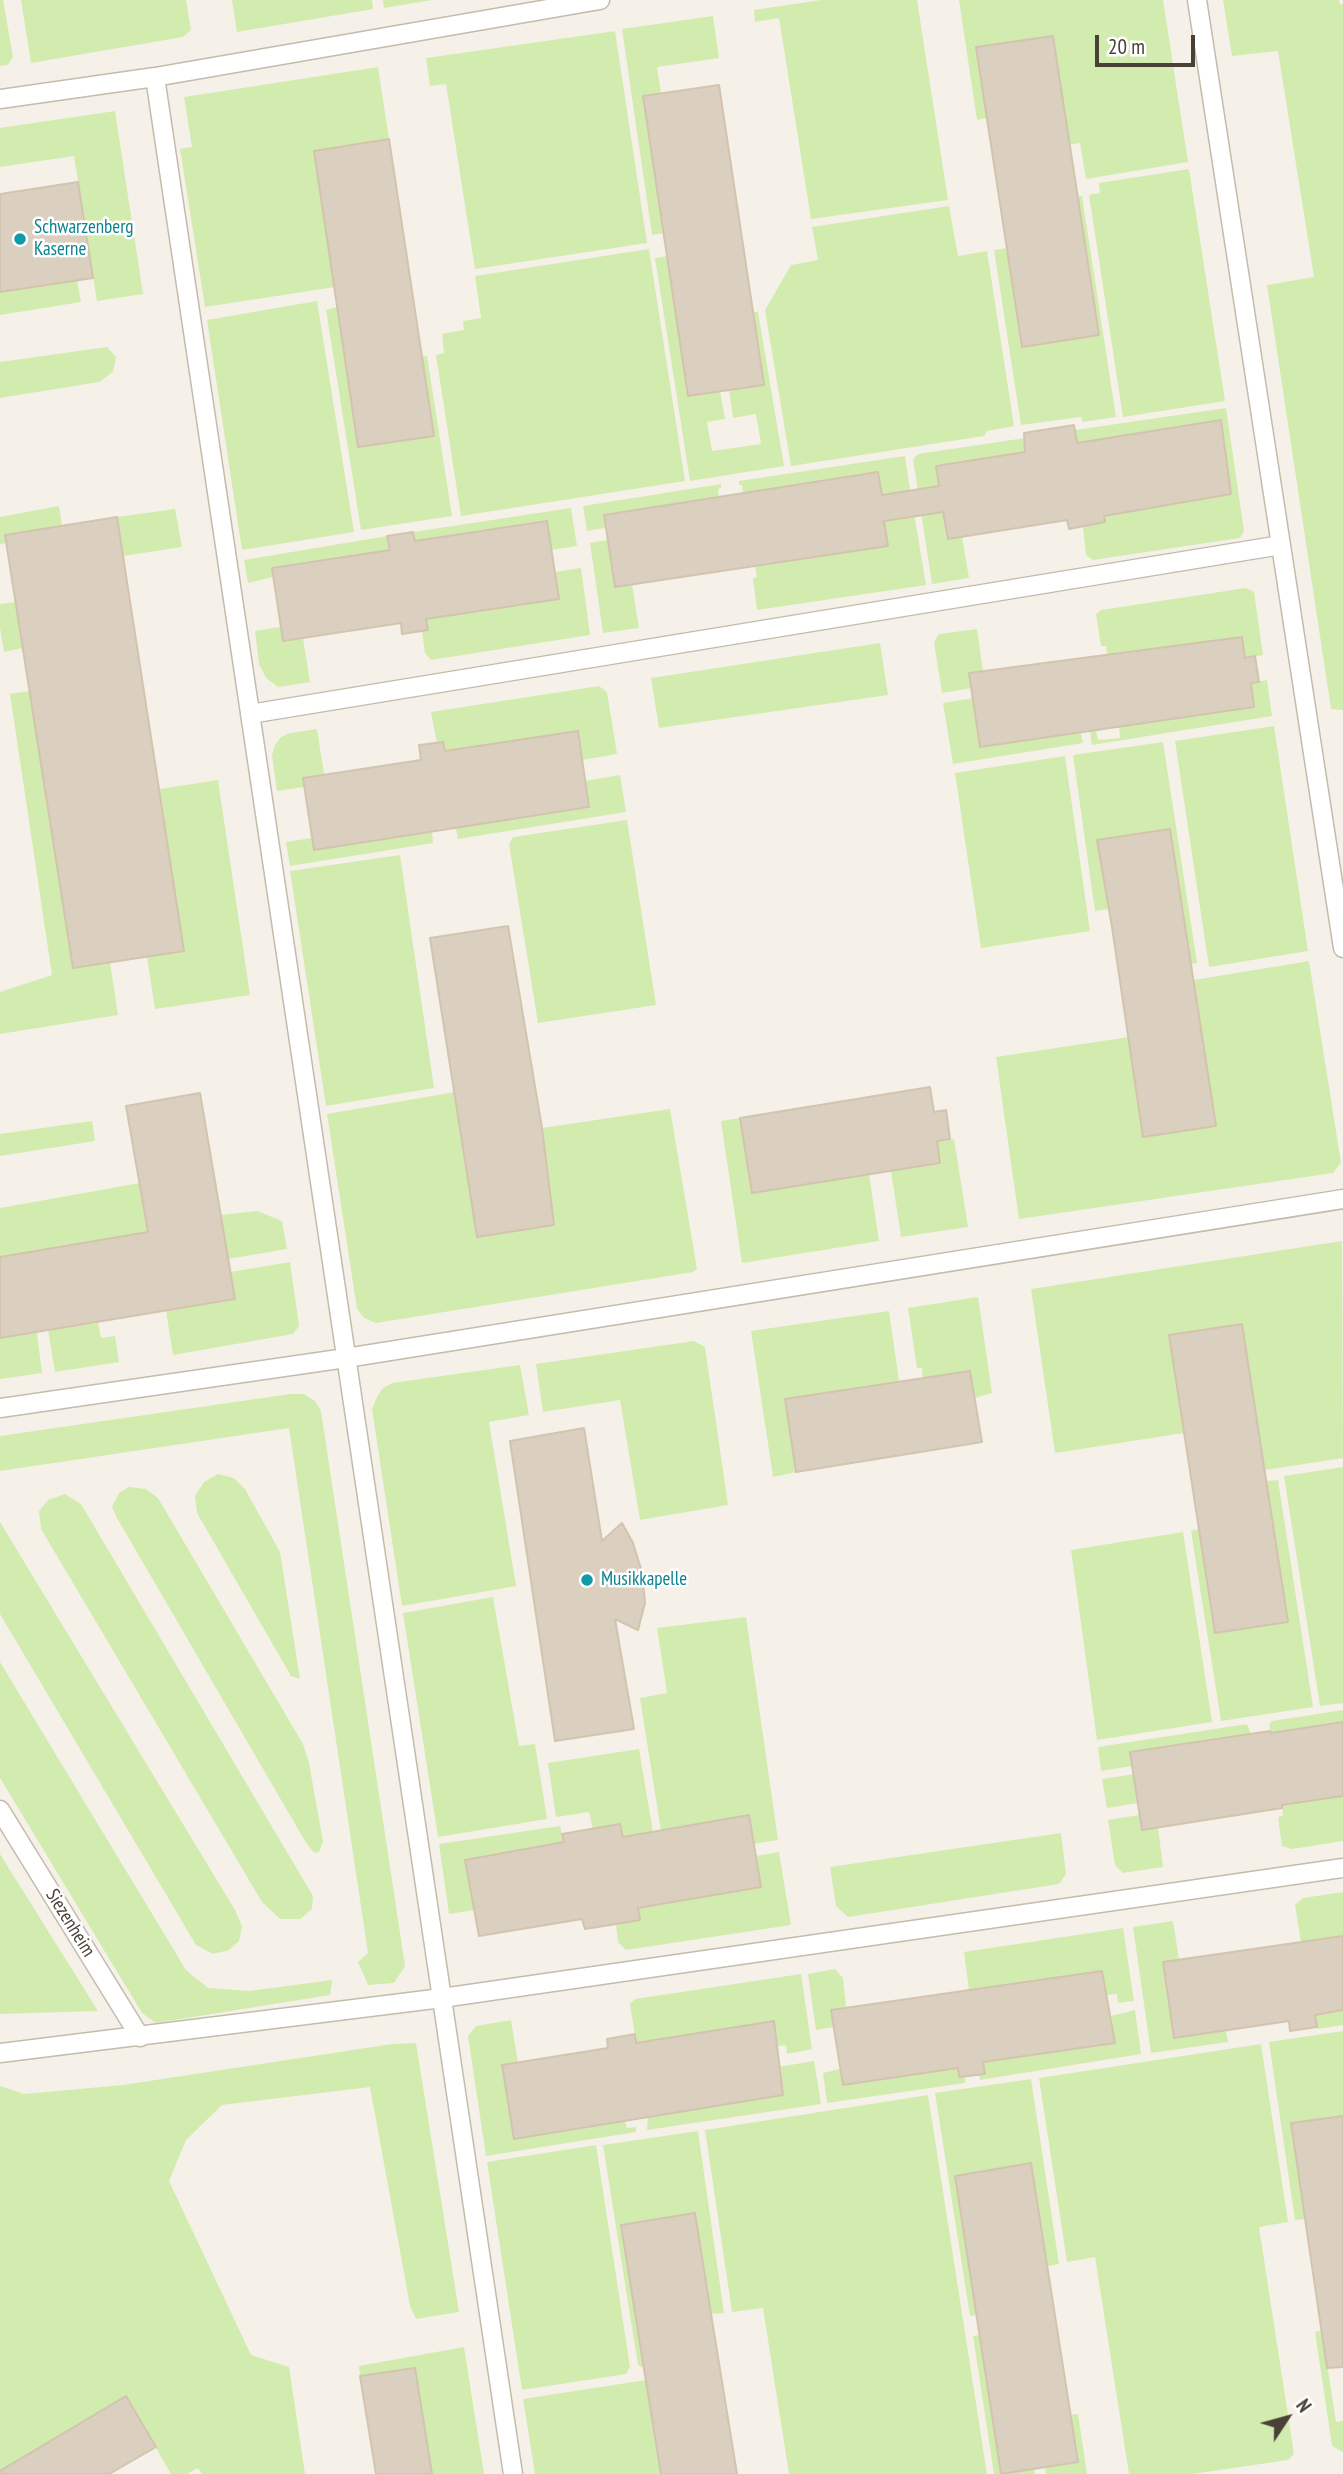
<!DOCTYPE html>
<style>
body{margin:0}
#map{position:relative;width:1343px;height:2474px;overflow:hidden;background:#f5f1e8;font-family:"PT Sans Narrow",sans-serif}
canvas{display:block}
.north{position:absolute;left:1252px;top:2383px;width:70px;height:70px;-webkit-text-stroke:5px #fff;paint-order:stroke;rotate:54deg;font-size:19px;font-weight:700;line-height:28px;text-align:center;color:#494136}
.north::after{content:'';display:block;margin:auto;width:24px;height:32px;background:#494136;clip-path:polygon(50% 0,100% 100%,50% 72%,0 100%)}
.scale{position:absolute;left:1095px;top:35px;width:100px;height:32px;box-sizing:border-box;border:4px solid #494136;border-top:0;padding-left:9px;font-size:21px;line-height:24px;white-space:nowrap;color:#494136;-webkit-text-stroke:5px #fff;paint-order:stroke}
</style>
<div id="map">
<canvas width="1343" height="2474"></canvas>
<div class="north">N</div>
<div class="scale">20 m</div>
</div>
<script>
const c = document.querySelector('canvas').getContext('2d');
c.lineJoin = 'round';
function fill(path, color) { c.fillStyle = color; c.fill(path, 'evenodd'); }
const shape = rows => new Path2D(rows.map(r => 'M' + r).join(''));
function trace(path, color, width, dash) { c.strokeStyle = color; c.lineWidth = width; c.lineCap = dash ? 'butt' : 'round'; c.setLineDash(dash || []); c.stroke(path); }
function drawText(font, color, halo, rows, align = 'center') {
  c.font = font + ' "PT Sans Narrow",sans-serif'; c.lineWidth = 5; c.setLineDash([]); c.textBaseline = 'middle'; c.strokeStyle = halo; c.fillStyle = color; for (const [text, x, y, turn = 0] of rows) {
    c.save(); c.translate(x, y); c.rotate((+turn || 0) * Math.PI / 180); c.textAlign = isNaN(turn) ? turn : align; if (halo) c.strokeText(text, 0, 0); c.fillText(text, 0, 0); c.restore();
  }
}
fill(shape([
 [0,0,3,0,13,57,8,65,0,66],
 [21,0,186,0,191,30,183,37,31,63],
 [232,0,372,0,373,9,237,32],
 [383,0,432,0,384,8],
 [821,0,917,0,948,200,811,219,779,18,755,22,754,10],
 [959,0,1163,0,1188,162,1086,179,1080,143,1069,145,1053,36,977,47,987,118,977,120],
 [1223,0,1339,0,1340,4,1343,4,1343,710,1331,709,1267,285,1314,277,1278,51,1232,56],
 [713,16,719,58,657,67,661,93,643,96,664,233,652,235,622,29],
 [615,31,647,243,475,269,446,84,430,86,426,58],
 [378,67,389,139,314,151,335,287,205,307,180,149,192,147,184,97],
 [115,111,143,294,97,301,74,156,0,167,0,128],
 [1189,169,1225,401,1123,417,1089,195,1100,193,1099,183],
 [1077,196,1082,196,1116,417,1083,422,1081,417,1021,425,994,250,1007,248],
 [949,206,958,256,987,251,1014,426,987,431,984,436,791,466,765,310,791,265,818,260,812,227],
 [649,249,685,481,461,516,436,355,444,353,442,334,464,330,463,321,481,318,475,276],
 [667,256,688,395,720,391,725,419,707,422,712,451,761,444,756,414,733,418,729,390,753,312,758,312,784,466,690,481,655,258],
 [77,280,81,302,0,315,0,292],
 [317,301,354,532,242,550,207,320],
 [337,307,358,447,434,436,422,357,427,356,452,516,361,530,326,310],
 [107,347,116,357,113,372,99,382,0,398,0,362],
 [1226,408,1244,531,1240,538,1093,560,1086,555,1083,527,1105,522,1104,516,1231,494,1221,420,1076,443,1075,430],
 [1025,438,1026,452,936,466,947,539,962,537,969,578,932,584,913,459,918,454],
 [905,456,911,496,882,495,878,472,743,493,742,485,739,485,739,481],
 [721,484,721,488,718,489,719,497,604,515,605,528,587,531,583,506],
 [59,506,62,526,6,534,7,543,0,544,0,517],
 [571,508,577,546,552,550,547,521,415,541,413,532],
 [175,509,182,547,123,556,117,517],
 [914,513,926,585,757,610,753,578,757,577,755,567,888,546,884,521],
 [387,536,390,550,272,568,273,577,248,583,244,560],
 [607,540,615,587,632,585,639,628,603,633,590,543],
 [581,568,590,635,431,660,425,653,422,631,428,630,426,619,559,599,555,572],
 [1246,588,1254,592,1263,655,1245,658,1241,637,1107,655,1106,646,1101,646,1096,614,1101,610],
 [16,602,23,648,4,652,0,628,0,604],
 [280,627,283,641,303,638,310,682,278,687,266,678,259,664,255,631],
 [977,629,983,671,972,688,942,693,934,642,939,634],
 [880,643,888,695,659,728,651,678],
 [1267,680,1272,716,1092,745,1090,732,1096,731,1098,740,1120,738,1119,726,1254,707,1251,683],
 [599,686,607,692,617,754,582,760,577,731,445,751,443,742,437,743,431,712],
 [30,691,73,968,110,962,118,1015,0,1034,0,992,52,975,10,694],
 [973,698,980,747,1081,733,1083,743,953,764,943,703],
 [1274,726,1308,951,1209,967,1175,741],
 [317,729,324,774,303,778,304,787,277,791,272,755,275,745,281,737,290,733],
 [1163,742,1197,963,1191,964,1170,829,1097,840,1109,909,1095,911,1073,755],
 [1065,756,1090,931,981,948,955,773],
 [620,775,626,812,458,839,456,828,589,808,585,781],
 [218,780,250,995,155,1009,147,957,184,951,160,789],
 [627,820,656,1005,538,1023,509,844,513,837],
 [432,832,433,843,290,866,286,842,312,838,314,850],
 [400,855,434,1088,326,1106,290,871],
 [1309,961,1341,1163,1333,1173,1019,1219,996,1057,1129,1037,1216,1126,1194,980],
 [455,1092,477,1237,554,1225,542,1128,670,1109,697,1269,693,1272,376,1323,364,1318,357,1309,327,1114],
 [740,1118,869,1174,879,1241,742,1263,721,1121],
 [92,1121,95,1141,0,1156,0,1134],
 [954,1139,968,1227,901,1237,891,1171,940,1163,937,1141],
 [140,1183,148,1232,0,1257,0,1208],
 [257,1211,282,1221,287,1249,228,1259,220,1215],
 [1342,1241,1343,1458,1265,1470,1242,1324,1169,1335,1184,1433,1055,1453,1031,1289],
 [290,1262,299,1326,293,1334,173,1355,166,1311,234,1299,230,1272],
 [978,1297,992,1393,975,1398,970,1371,923,1379,922,1368,917,1368,908,1308],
 [889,1311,899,1381,785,1399,796,1472,773,1477,751,1331],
 [98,1323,101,1338,115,1336,119,1362,55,1372,48,1330],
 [37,1333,42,1373,0,1379,0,1338],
 [694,1341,705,1347,728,1505,640,1520,620,1400,543,1412,536,1364],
 [520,1365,529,1415,489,1422,516,1586,402,1606,372,1409,378,1395,383,1388,392,1383],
 [290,1394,304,1394,315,1401,321,1411,405,1966,394,1983,368,1985,358,1962,368,1953,289,1428,0,1471,0,1436],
 [1343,1467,1343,1703,1320,1706,1284,1476],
 [218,1474,234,1478,245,1489,280,1552,300,1679,291,1676,197,1513,195,1496,204,1482],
 [1278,1480,1313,1707,1221,1721,1191,1531,1199,1529,1215,1633,1288,1622,1267,1481],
 [129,1487,146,1489,158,1498,303,1744,309,1763,323,1842,319,1852,314,1853,305,1841,117,1518,112,1507,119,1493],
 [65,1494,81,1504,313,1896,312,1909,300,1919,280,1919,262,1902,41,1529,39,1511,48,1500],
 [0,1522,235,1910,242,1926,239,1941,229,1950,213,1954,196,1945,0,1614],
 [1183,1532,1212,1722,1097,1740,1071,1550],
 [493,1597,519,1746,535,1744,547,1819,438,1837,403,1613],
 [746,1617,778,1840,753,1844,748,1815,661,1831,640,1698,667,1693,657,1628],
 [0,1662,186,1970,208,1988,249,1991,332,1980,330,1995,156,2023,142,2013,0,1778],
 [1343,1710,1343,1722,1271,1733,1269,1724,1272,1721],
 [1247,1724,1251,1734,1130,1752,1132,1766,1101,1771,1098,1747],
 [639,1749,653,1832,623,1837,593,1829,589,1812,556,1817,548,1763],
 [1134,1774,1138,1803,1107,1808,1102,1779],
 [1343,1796,1343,1841,1292,1849,1282,1846,1278,1817,1283,1816,1282,1805],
 [1139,1815,1142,1830,1158,1828,1163,1867,1123,1873,1115,1865,1108,1820],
 [560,1826,564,1842,465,1860,474,1910,449,1914,439,1844],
 [1061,1833,1066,1874,1059,1884,848,1917,836,1906,830,1867],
 [779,1852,791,1925,626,1950,618,1942,616,1924,638,1908,760,1887,755,1856],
 [0,1854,98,2011,0,2014],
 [1343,1892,1343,1936,1301,1942,1295,1905,1303,1898],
 [1173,1921,1179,1959,1163,1962,1174,2038,1226,2031,1228,2042,1151,2053,1133,1927],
 [1123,1928,1134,2001,1118,2003,1117,1994,1106,1995,1102,1971,969,1991,964,1952],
 [835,1969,843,1978,846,2007,832,2010,834,2027,816,2030,808,1974],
 [801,1974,812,2049,787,2054,786,2045,778,2046,773,2021,636,2043,630,2004,635,1999],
 [1135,2010,1141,2054,980,2080,979,2075,985,2073,983,2062,1115,2043,1111,2016],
 [1343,2010,1343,2025,1317,2029,1315,2015],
 [511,2020,518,2063,625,2121,627,2128,636,2127,636,2132,486,2156,468,2036,476,2026],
 [1343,2031,1343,2116,1291,2124,1305,2219,1295,2220,1269,2042],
 [416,2043,459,2312,416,2319,410,2306,370,2087,222,2105,186,2140,169,2181,251,2355,289,2367,305,2474,202,2474,198,2468,187,2474,171,2474,126,2396,0,2471,0,2086,24,2094,123,2085,392,2044],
 [1261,2044,1288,2222,1259,2227,1294,2454,1288,2460,1192,2474,1129,2474,1095,2257,1067,2262,1039,2078],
 [814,2061,821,2104,647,2130,648,2117,778,2067],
 [958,2068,959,2077,965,2077,965,2083,827,2103,823,2073,840,2069,843,2085],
 [1031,2079,1059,2264,1047,2266,1031,2164,955,2176,976,2315,970,2316,935,2093],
 [928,2095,987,2474,789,2474,763,2308,732,2312,705,2130],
 [698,2131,724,2313,711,2314,695,2214,621,2225,645,2369,638,2365,603,2145],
 [596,2145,630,2367,626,2374,522,2390,487,2162],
 [1322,2330,1336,2422,1343,2421,1343,2452,1332,2446,1315,2332],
 [980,2335,1002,2474,1034,2469,1035,2474,994,2474,973,2336],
 [464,2347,484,2474,432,2474,415,2368,360,2376,359,2366],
 [646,2380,661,2474,535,2474,523,2399],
 [1078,2414,1087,2474,1046,2474,1045,2467,1070,2415]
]), '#d2ecaf');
const building = shape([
 [1053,36,1099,335,1022,347,976,47,1053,36],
 [719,85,764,385,688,396,643,96,719,85],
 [389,139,434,436,358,447,314,151,389,139],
 [78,182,93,278,0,292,0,194,78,182],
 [1221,420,1231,494,1104,516,1105,522,1069,529,1067,520,948,539,943,512,884,521,888,546,615,587,604,515,878,472,882,495,939,486,936,466,1025,452,1024,433,1074,425,1077,443,1221,420],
 [117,517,184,951,73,968,5,535,117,517],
 [547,521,559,599,426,619,428,630,402,634,401,623,283,641,272,568,390,550,387,536,413,532,415,541,547,521],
 [1242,637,1245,658,1255,656,1259,682,1251,683,1254,707,980,747,969,673,1242,637],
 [578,731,589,807,314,850,303,778,421,760,419,745,443,742,445,751,578,731],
 [1170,829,1216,1126,1143,1137,1112,927,1097,840,1170,829],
 [508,926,542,1128,554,1225,477,1237,430,938,508,926],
 [930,1087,934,1112,946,1110,950,1139,937,1141,940,1163,752,1193,740,1118,930,1087],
 [200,1093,235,1299,0,1338,0,1257,148,1232,126,1106,200,1093],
 [1242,1324,1288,1622,1215,1633,1169,1335,1242,1324],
 [970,1371,982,1442,796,1472,785,1399,970,1371],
 [584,1428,602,1541,622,1523,633,1543,642,1572,645,1603,638,1630,615,1619,634,1729,555,1741,510,1441,584,1428],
 [1343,1722,1343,1796,1282,1805,1282,1808,1142,1830,1130,1752,1270,1731,1271,1733,1343,1722],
 [749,1815,761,1887,638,1908,640,1920,616,1924,585,1929,582,1919,479,1936,465,1860,564,1842,562,1834,620,1824,623,1837,749,1815],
 [1343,1936,1343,2010,1315,2015,1317,2027,1290,2031,1289,2021,1174,2038,1163,1962,1343,1936],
 [1102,1971,1115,2043,983,2062,985,2074,959,2077,958,2068,843,2085,831,2010,1102,1971],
 [774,2021,783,2095,514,2139,502,2065,608,2048,607,2039,635,2034,636,2043,774,2021],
 [1343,2116,1343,2367,1327,2368,1291,2123,1343,2116],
 [1031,2163,1078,2462,1001,2474,955,2176,1031,2163],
 [695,2213,711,2314,737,2474,661,2474,645,2375,621,2225,695,2213],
 [415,2368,432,2474,376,2474,360,2376,415,2368],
 [126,2396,156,2447,109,2474,0,2474,0,2471,126,2396]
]);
fill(building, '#dbcfc0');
trace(building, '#d3c4af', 2);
const lane = shape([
 [1197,0,1343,948],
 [155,77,513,2474],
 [0,99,155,77,600,0],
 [250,714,1281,545],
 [0,1408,346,1358,1343,1199],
 [0,1810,140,2037],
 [0,2053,442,1998,1343,1868]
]);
trace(lane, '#c4bbad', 21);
trace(lane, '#fff', 18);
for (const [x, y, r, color] of [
 [20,239,7,"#0f9aa8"],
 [587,1580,7,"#0f9aa8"]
]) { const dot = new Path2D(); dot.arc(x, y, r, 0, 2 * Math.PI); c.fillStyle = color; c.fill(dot); trace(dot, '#fff', 2.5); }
drawText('19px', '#0d838f', '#fff', [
 ["Schwarzenberg",34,228],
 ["Kaserne",34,250],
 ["Musikkapelle",601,1580]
], 'left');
drawText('19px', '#494136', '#fff', [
 ["Siezenheim",70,1923,58]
]);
</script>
